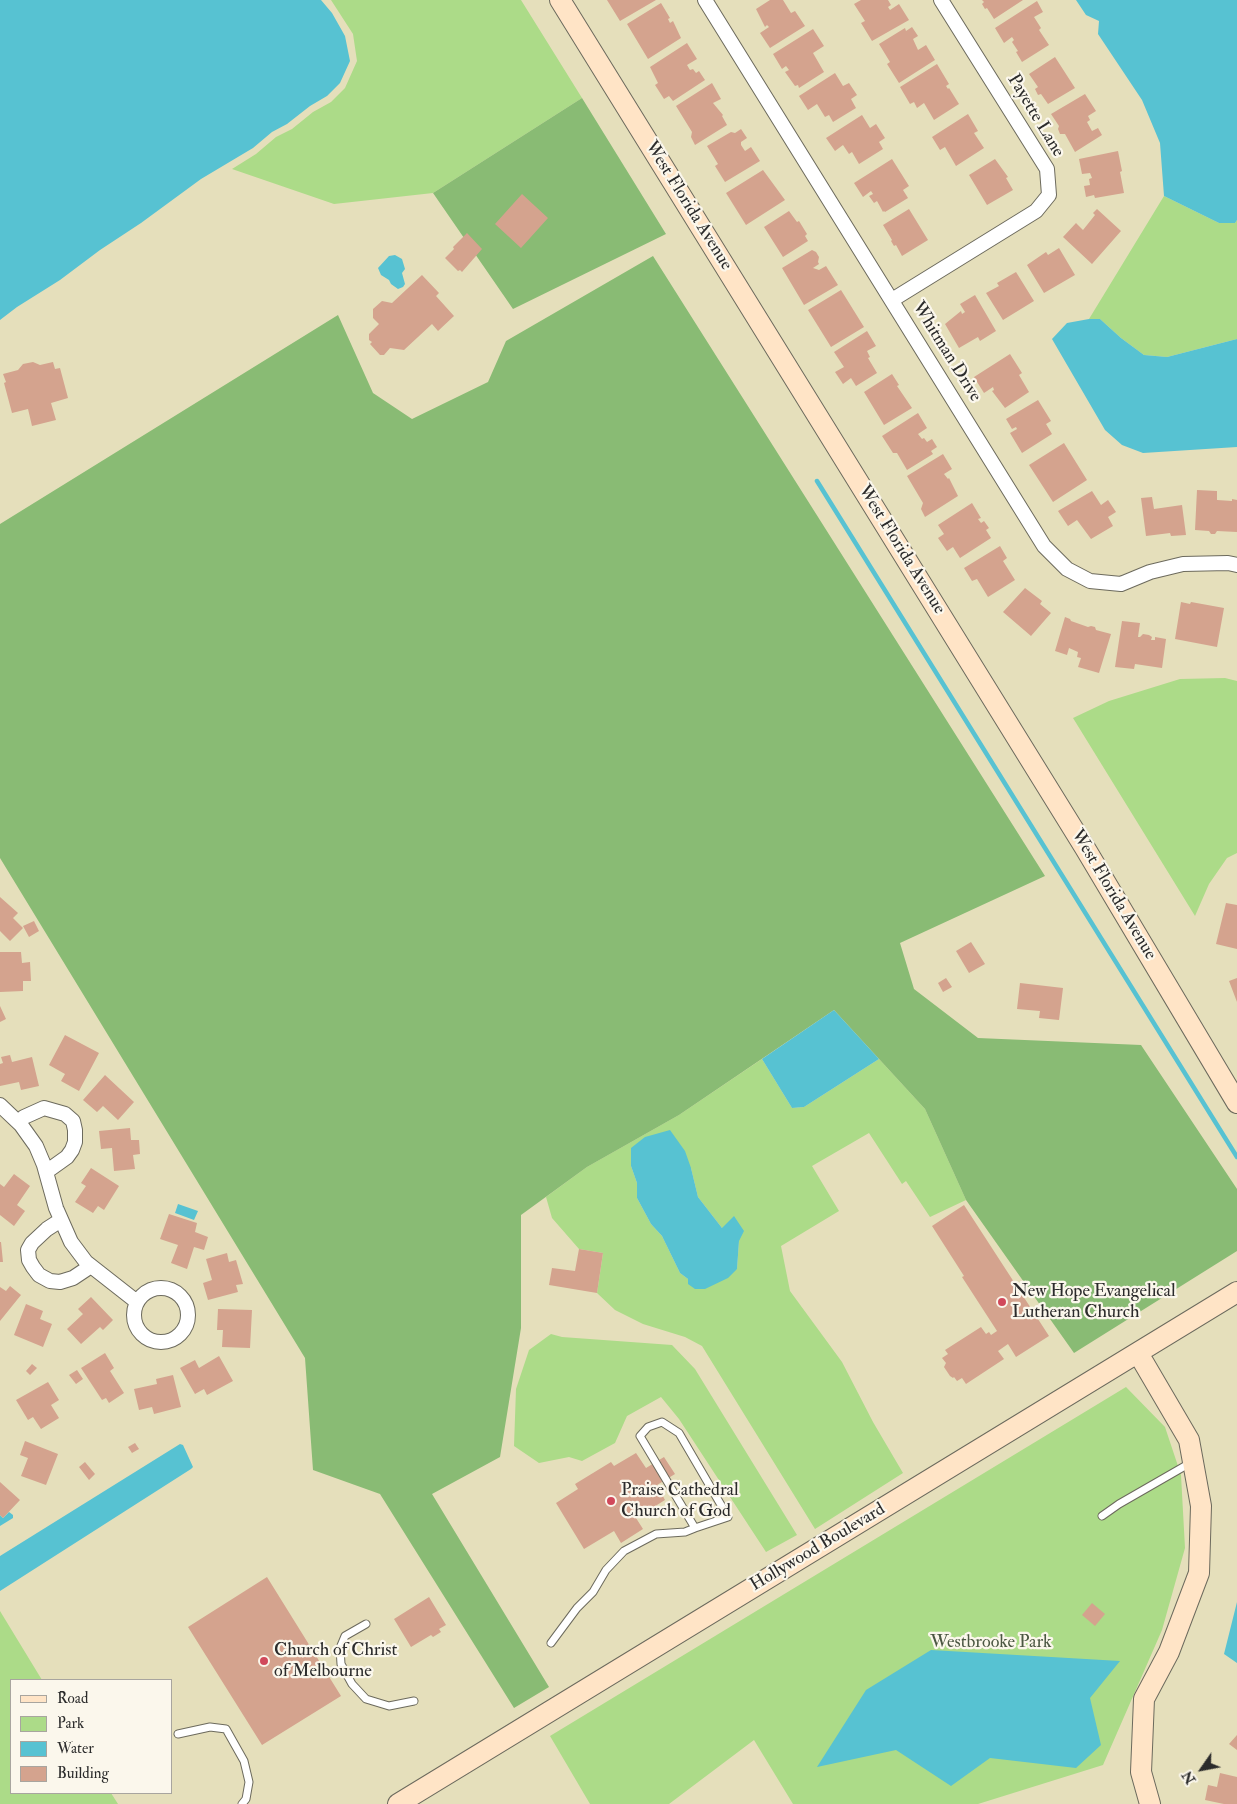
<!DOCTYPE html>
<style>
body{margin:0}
#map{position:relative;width:1237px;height:1804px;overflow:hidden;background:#e5dfbb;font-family:"IM FELL Double Pica",serif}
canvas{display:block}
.legend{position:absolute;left:10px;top:1679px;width:162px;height:115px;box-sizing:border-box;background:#fbf7ec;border:1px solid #a8a59f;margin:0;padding:6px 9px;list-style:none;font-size:15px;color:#2b2b2b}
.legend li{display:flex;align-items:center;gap:10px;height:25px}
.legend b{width:25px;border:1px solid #a8a59f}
.north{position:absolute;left:1177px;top:1744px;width:50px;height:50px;-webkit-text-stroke:4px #fbf7ec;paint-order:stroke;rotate:237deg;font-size:14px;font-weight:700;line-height:20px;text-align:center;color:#2b2b2b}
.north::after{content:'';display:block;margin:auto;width:18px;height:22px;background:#2b2b2b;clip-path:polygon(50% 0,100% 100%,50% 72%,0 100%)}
</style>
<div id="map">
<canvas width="1237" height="1804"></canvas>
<ul class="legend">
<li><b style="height:6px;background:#ffe4c6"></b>Road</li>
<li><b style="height:14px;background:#acdb88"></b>Park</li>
<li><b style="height:14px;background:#57c2d2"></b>Water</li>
<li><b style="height:14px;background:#d4a38e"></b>Building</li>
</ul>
<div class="north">N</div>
</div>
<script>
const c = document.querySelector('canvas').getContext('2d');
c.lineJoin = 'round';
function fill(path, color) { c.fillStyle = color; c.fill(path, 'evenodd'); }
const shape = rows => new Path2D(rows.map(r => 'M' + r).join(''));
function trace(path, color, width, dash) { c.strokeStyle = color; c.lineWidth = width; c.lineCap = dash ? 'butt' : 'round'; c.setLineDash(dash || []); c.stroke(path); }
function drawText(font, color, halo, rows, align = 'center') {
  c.font = font + ' "IM FELL Double Pica",serif'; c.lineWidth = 4.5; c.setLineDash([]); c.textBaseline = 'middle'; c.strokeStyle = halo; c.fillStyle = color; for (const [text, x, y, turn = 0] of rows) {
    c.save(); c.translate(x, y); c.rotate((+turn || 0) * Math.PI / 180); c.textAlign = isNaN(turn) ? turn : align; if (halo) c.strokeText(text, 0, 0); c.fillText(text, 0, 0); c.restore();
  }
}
fill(shape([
 [331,0,521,0,582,98,433,193,334,204,232,169,256,154,276,137,292,129,313,112,331,102,345,88,357,61,353,34],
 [1164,196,1219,223,1235,223,1237,220,1237,339,1167,357,1144,355,1121,338,1100,319,1089,319],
 [1225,678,1237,681,1237,853,1227,858,1209,884,1195,916,1073,718,1109,701,1180,679],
 [762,1059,792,1108,804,1107,879,1059,925,1109,966,1200,930,1217,906,1181,902,1184,869,1133,812,1166,839,1211,781,1246,790,1291,842,1362,873,1422,903,1473,815,1529,702,1346,685,1337,643,1324,615,1310,597,1293,603,1253,579,1249,552,1218,546,1197,587,1167,679,1115],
 [631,1166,691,1168,698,1197,722,1228,739,1241,737,1269,688,1279,680,1273,662,1236,651,1224,637,1198,637,1183],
 [551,1334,562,1337,672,1345,695,1369,797,1535,766,1552,679,1419,661,1397,627,1416,615,1443,582,1461,569,1457,539,1463,514,1446,516,1389,529,1350],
 [1126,1387,1165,1427,1181,1475,1185,1548,1162,1630,1103,1765,978,1804,793,1804,754,1740,669,1804,590,1804,550,1736],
 [0,1611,42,1680,11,1680,11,1793,111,1793,118,1804,0,1804]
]), '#acdb88');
fill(shape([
 [582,98,666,234,513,309,433,193],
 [653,256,1045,876,900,943,914,989,978,1038,1141,1045,1237,1189,1237,1251,1074,1353,966,1200,925,1109,834,1010,679,1115,587,1167,521,1215,521,1328,500,1457,432,1494,549,1687,514,1708,380,1494,313,1470,305,1358,0,858,0,524,338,315,373,393,412,419,488,382,506,341]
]), '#89bb74');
fill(shape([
 [0,0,321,0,332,13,345,36,350,61,340,83,327,96,310,106,287,124,272,132,253,148,201,179,141,223,100,250,60,280,17,307,0,320],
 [1076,0,1237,0,1237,220,1235,223,1219,223,1164,196,1160,143,1142,100,1098,34,1099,21,1086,15],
 [395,255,402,259,405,269,402,273,405,284,403,287,398,289,391,284,389,280,381,275,378,268,389,256],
 [1089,319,1100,319,1121,338,1144,355,1167,357,1237,339,1237,447,1143,453,1122,445,1105,430,1052,339,1067,323],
 [834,1010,879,1059,804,1107,792,1108,762,1059],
 [670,1130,685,1151,691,1168,698,1197,722,1228,734,1216,744,1231,739,1241,737,1269,728,1278,705,1289,695,1289,688,1284,688,1279,680,1273,662,1236,651,1224,637,1198,637,1183,631,1166,631,1148,645,1137],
 [178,1204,198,1211,194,1220,175,1213],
 [180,1444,183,1445,193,1467,191,1469,0,1591,0,1556],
 [9,1512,13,1515,13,1518,0,1526,0,1515,3,1518],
 [1237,1602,1237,1663,1224,1654],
 [931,1650,1120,1661,1090,1698,1101,1745,1076,1768,990,1758,951,1786,896,1750,817,1767,866,1690]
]), '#57c2d2');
trace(shape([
 [817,481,1237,1157]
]), '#57c2d2', 4.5);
fill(shape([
 [607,0,656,0,620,21],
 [770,0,783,0,791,13,795,11,805,26,770,48,760,33,769,27,767,25,765,27,756,9],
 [861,0,888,0,891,5,888,7,890,10,899,4,909,20,872,41,861,23,865,21,854,4],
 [982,0,1023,0,994,19,987,8,985,9,982,4,984,2],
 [1037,1,1043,12,1034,17,1041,28,1039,30,1049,45,1022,62,1016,52,1018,51,1012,42,1014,40,1012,37,1004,43,995,28],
 [661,3,670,18,668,19,670,23,673,21,681,38,648,59,627,24],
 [912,27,918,36,913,39,918,50,926,45,935,60,899,83,887,64,890,62,879,44,905,28,906,31],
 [813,29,824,46,813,53,824,72,799,88,798,85,795,86,785,72,789,70,786,66,782,69,773,54],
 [687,43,697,59,687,65,690,70,693,69,696,73,699,71,705,80,673,101,669,96,664,99,655,85,658,83,650,67],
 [1055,57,1075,88,1048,104,1041,94,1038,95,1035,89,1038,87,1029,74],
 [937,64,949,84,946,86,948,89,949,88,959,104,934,120,924,103,917,108,914,102,910,104,900,87],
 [835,73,843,86,849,83,857,95,851,99,856,108,833,122,829,115,825,117,817,104,808,110,799,96],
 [712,83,721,99,713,103,723,115,722,116,727,125,695,145,691,137,692,132,676,106],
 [1085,94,1096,111,1088,116,1090,120,1087,122,1092,131,1098,128,1102,135,1075,152,1065,134,1060,134,1058,129,1059,126,1051,114],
 [968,114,978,131,974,133,984,148,956,166,945,147,940,150,932,137],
 [862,115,870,128,876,124,885,138,879,142,883,149,859,164,852,152,849,154,843,145,835,151,826,138],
 [741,129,747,138,741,142,741,145,745,151,751,147,760,161,725,182,715,166,718,164,707,146,731,132,735,133],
 [1118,151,1122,171,1120,172,1124,193,1095,198,1094,195,1086,197,1084,186,1090,185,1089,179,1092,178,1090,173,1082,174,1079,159],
 [892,159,909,186,903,190,908,198,885,212,884,211,883,212,877,201,874,203,869,196,873,194,871,191,863,197,854,183],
 [995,159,1008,177,1006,178,1013,190,987,205,969,175],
 [763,170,785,200,746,225,726,193],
 [522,194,548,218,521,248,495,224],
 [909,209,928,240,902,256,896,245,894,246,891,241,892,240,883,225],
 [1097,209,1121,231,1092,264,1063,237,1076,223,1083,230,1095,215,1093,213],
 [789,211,797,222,799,221,807,234,805,236,808,241,783,257,764,227],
 [467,233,482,249,462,272,460,270,458,271,445,258,454,249,453,247],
 [1059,248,1075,275,1044,293,1027,265,1046,252,1048,255],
 [812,250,816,252,819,257,818,262,819,264,813,268,819,270,826,266,838,285,804,305,782,268],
 [1016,272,1034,301,1003,320,986,293,999,286,997,283],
 [422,275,439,293,436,296,454,316,438,331,432,324,404,350,390,348,384,355,380,355,370,344,372,342,369,340,369,334,379,324,373,318,373,309,382,301,392,303],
 [841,290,864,327,831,347,808,310],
 [975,295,996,331,980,341,978,337,959,348,945,324,961,311,962,314,965,312,960,304],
 [867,331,876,346,867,351,870,357,868,358,877,373,856,386,851,378,843,384,835,372,844,367,834,352],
 [1010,354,1022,373,1019,375,1029,392,1005,408,992,391,994,390,993,387,984,393,974,377],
 [33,362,40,365,53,362,55,369,60,368,68,398,51,403,56,420,32,426,28,409,12,413,4,383,6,382,3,374,18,370,23,364],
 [892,374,899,385,897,386,912,408,884,425,864,392],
 [1038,400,1051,421,1046,424,1052,434,1022,453,1010,433,1017,429,1016,427,1012,429,1006,419],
 [918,413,927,428,918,434,922,439,924,438,927,442,932,439,937,447,931,451,933,454,907,470,897,453,893,453,882,436],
 [1064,443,1087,480,1053,502,1029,465],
 [943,454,952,469,944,474,948,479,949,478,958,496,925,517,921,509,923,503,907,476],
 [1197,490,1217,491,1217,500,1232,501,1232,499,1237,500,1237,532,1217,531,1215,534,1211,534,1209,531,1195,530],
 [1092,491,1101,505,1108,500,1116,512,1108,517,1113,526,1091,539,1077,520,1068,526,1058,511],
 [1152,497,1154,509,1182,505,1186,535,1171,536,1170,533,1146,536,1141,498],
 [972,503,981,518,978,519,981,523,984,521,989,528,986,530,991,538,960,558,953,547,947,551,938,538,944,534,938,525],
 [1000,546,1007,558,1003,561,1015,580,988,597,977,579,972,581,964,568],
 [1025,588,1042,601,1040,604,1051,613,1031,636,1003,612],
 [1181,602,1190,604,1191,602,1224,608,1217,647,1175,639],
 [1065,617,1070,619,1071,621,1088,627,1091,626,1095,627,1096,630,1111,634,1099,673,1078,667,1081,658,1077,657,1078,652,1069,648,1067,655,1055,651],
 [1122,621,1140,623,1138,637,1140,637,1143,634,1149,635,1152,637,1151,640,1155,640,1155,637,1166,639,1162,668,1135,664,1134,669,1115,667],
 [0,897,18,913,13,918,23,928,10,941,0,931],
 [1226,903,1237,905,1237,949,1216,944],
 [34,921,39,931,29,937,23,926],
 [971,942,985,964,969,973,956,951],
 [0,952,21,952,22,963,30,962,31,981,23,981,23,991,0,992],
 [946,978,952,987,943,992,938,983],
 [1237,978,1237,1002,1229,981],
 [1020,983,1063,988,1059,1020,1039,1018,1040,1011,1017,1009],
 [0,1006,6,1019,0,1022],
 [65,1035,99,1053,79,1091,61,1081,65,1074,49,1065],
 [10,1055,12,1062,32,1057,39,1086,21,1090,19,1082,0,1086,0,1064,3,1063,1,1057],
 [105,1075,134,1102,118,1120,103,1106,97,1112,83,1100],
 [130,1128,131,1140,139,1140,140,1154,133,1155,135,1169,114,1171,112,1148,101,1149,99,1131],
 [91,1168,119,1186,104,1210,98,1206,93,1213,75,1202,86,1186,81,1183],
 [14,1174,30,1186,17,1205,25,1211,14,1226,0,1215,0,1184,4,1187],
 [964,1205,1049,1336,1016,1357,1008,1344,998,1351,1004,1359,966,1384,962,1378,957,1381,954,1377,953,1378,950,1376,944,1367,946,1363,942,1358,948,1354,945,1350,981,1327,986,1334,989,1332,991,1335,997,1331,962,1277,964,1276,932,1226],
 [169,1214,197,1223,195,1232,208,1237,204,1250,194,1247,187,1269,171,1263,178,1245,160,1239],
 [0,1242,1,1242,3,1262,0,1262],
 [579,1249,603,1253,597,1293,549,1285,552,1268,575,1271],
 [227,1253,229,1262,236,1260,243,1284,236,1285,238,1292,208,1300,203,1283,212,1280,206,1259],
 [10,1286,21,1295,0,1321,0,1287,6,1291],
 [91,1297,113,1320,103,1330,100,1327,81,1344,67,1329,83,1314,78,1309],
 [26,1304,43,1311,40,1319,52,1324,43,1347,14,1335],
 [218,1309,252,1310,250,1348,222,1347,223,1330,217,1330],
 [105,1353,114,1368,110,1371,124,1393,109,1403,106,1398,102,1400,81,1368],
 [219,1356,233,1381,207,1395,204,1389,195,1394,180,1368,195,1360,199,1368],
 [32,1364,37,1368,30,1375,26,1371],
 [77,1370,83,1379,76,1384,69,1375],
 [173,1375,181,1407,154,1414,152,1407,139,1410,134,1389,157,1384,156,1379],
 [48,1382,59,1400,51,1405,59,1418,41,1429,33,1417,28,1420,16,1400],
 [25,1441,58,1454,46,1485,21,1476,28,1458,20,1455],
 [135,1443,139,1449,132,1453,128,1447],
 [636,1453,646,1468,664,1457,675,1474,657,1485,665,1500,636,1518,643,1529,621,1543,614,1531,584,1549,556,1503,578,1489,575,1484,611,1462,614,1466],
 [85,1462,95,1474,89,1480,79,1467],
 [0,1482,20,1500,3,1518,0,1515],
 [267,1577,341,1696,262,1745,188,1627],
 [429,1597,446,1625,439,1629,441,1632,433,1637,431,1635,411,1647,394,1619],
 [1092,1603,1105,1614,1095,1626,1082,1615],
 [1237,1735,1237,1750,1229,1744],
 [1220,1773,1237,1777,1237,1804,1224,1804,1205,1800,1208,1785,1217,1787]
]), '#d4a38e');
const lane = shape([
 [1102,1516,1119,1504,1192,1462],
 [366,1624,345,1636,340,1648,341,1664,352,1684,366,1699,389,1706,414,1701],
 [551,1643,577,1608,593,1592,606,1570,624,1551,656,1534,685,1532,695,1528,728,1517,679,1433,662,1422,648,1427,640,1436,695,1528],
 [178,1734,210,1727,226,1729,244,1761,249,1782,246,1799,242,1804]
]);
const street = shape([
 [705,0,1044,546,1067,569,1090,581,1121,584,1150,572,1183,564,1228,563,1237,565],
 [892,300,1036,211,1049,195,1047,169,941,0],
 [0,1105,21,1125,36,1146,44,1165,56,1208,71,1242,86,1262,137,1302],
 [18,1122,24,1117,44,1108,65,1114,73,1121,75,1130,75,1142,72,1150,67,1157,46,1172],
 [61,1220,47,1229,32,1243,28,1250,29,1260,33,1267,39,1275,50,1281,60,1282,73,1278,91,1266],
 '134 1315a27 27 0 1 1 54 0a27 27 0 1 1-54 0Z'
]);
const secondary = shape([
 [560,0,1085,848,1237,1103],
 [1138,1353,1189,1440,1201,1506,1199,1573,1169,1652,1144,1699,1141,1772,1150,1804],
 [398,1804,1237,1292]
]);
trace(lane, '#6c6a5d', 9);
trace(street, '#6c6a5d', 16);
trace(secondary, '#6c6a5d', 22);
trace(lane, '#fff', 7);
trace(street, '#fff', 14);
trace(secondary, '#ffe4c6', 20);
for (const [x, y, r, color] of [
 [1002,1302,5,"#d1495b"],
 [611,1501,5,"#d1495b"],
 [264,1661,5,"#d1495b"]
]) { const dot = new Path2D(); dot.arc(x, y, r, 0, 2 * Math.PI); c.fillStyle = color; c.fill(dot); trace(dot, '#fbf7ec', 2); }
drawText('18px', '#2b2b2b', '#fbf7ec', [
 ["Payette Lane",1035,116,59],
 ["West Florida Avenue",688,206,58],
 ["Whitman Drive",946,352,58],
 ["West Florida Avenue",901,550,58],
 ["West Florida Avenue",1113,895,59],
 ["Hollywood Boulevard",818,1548,-31]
]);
drawText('18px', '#2b2b2b', '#fbf7ec', [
 ["New Hope Evangelical",1012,1292],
 ["Lutheran Church",1012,1313],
 ["Praise Cathedral",621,1491],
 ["Church of God",621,1512],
 ["Church of Christ",274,1651],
 ["of Melbourne",274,1672]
], 'left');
drawText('18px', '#4b5742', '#fbf7ec', [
 ["Westbrooke Park",991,1643]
]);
</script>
